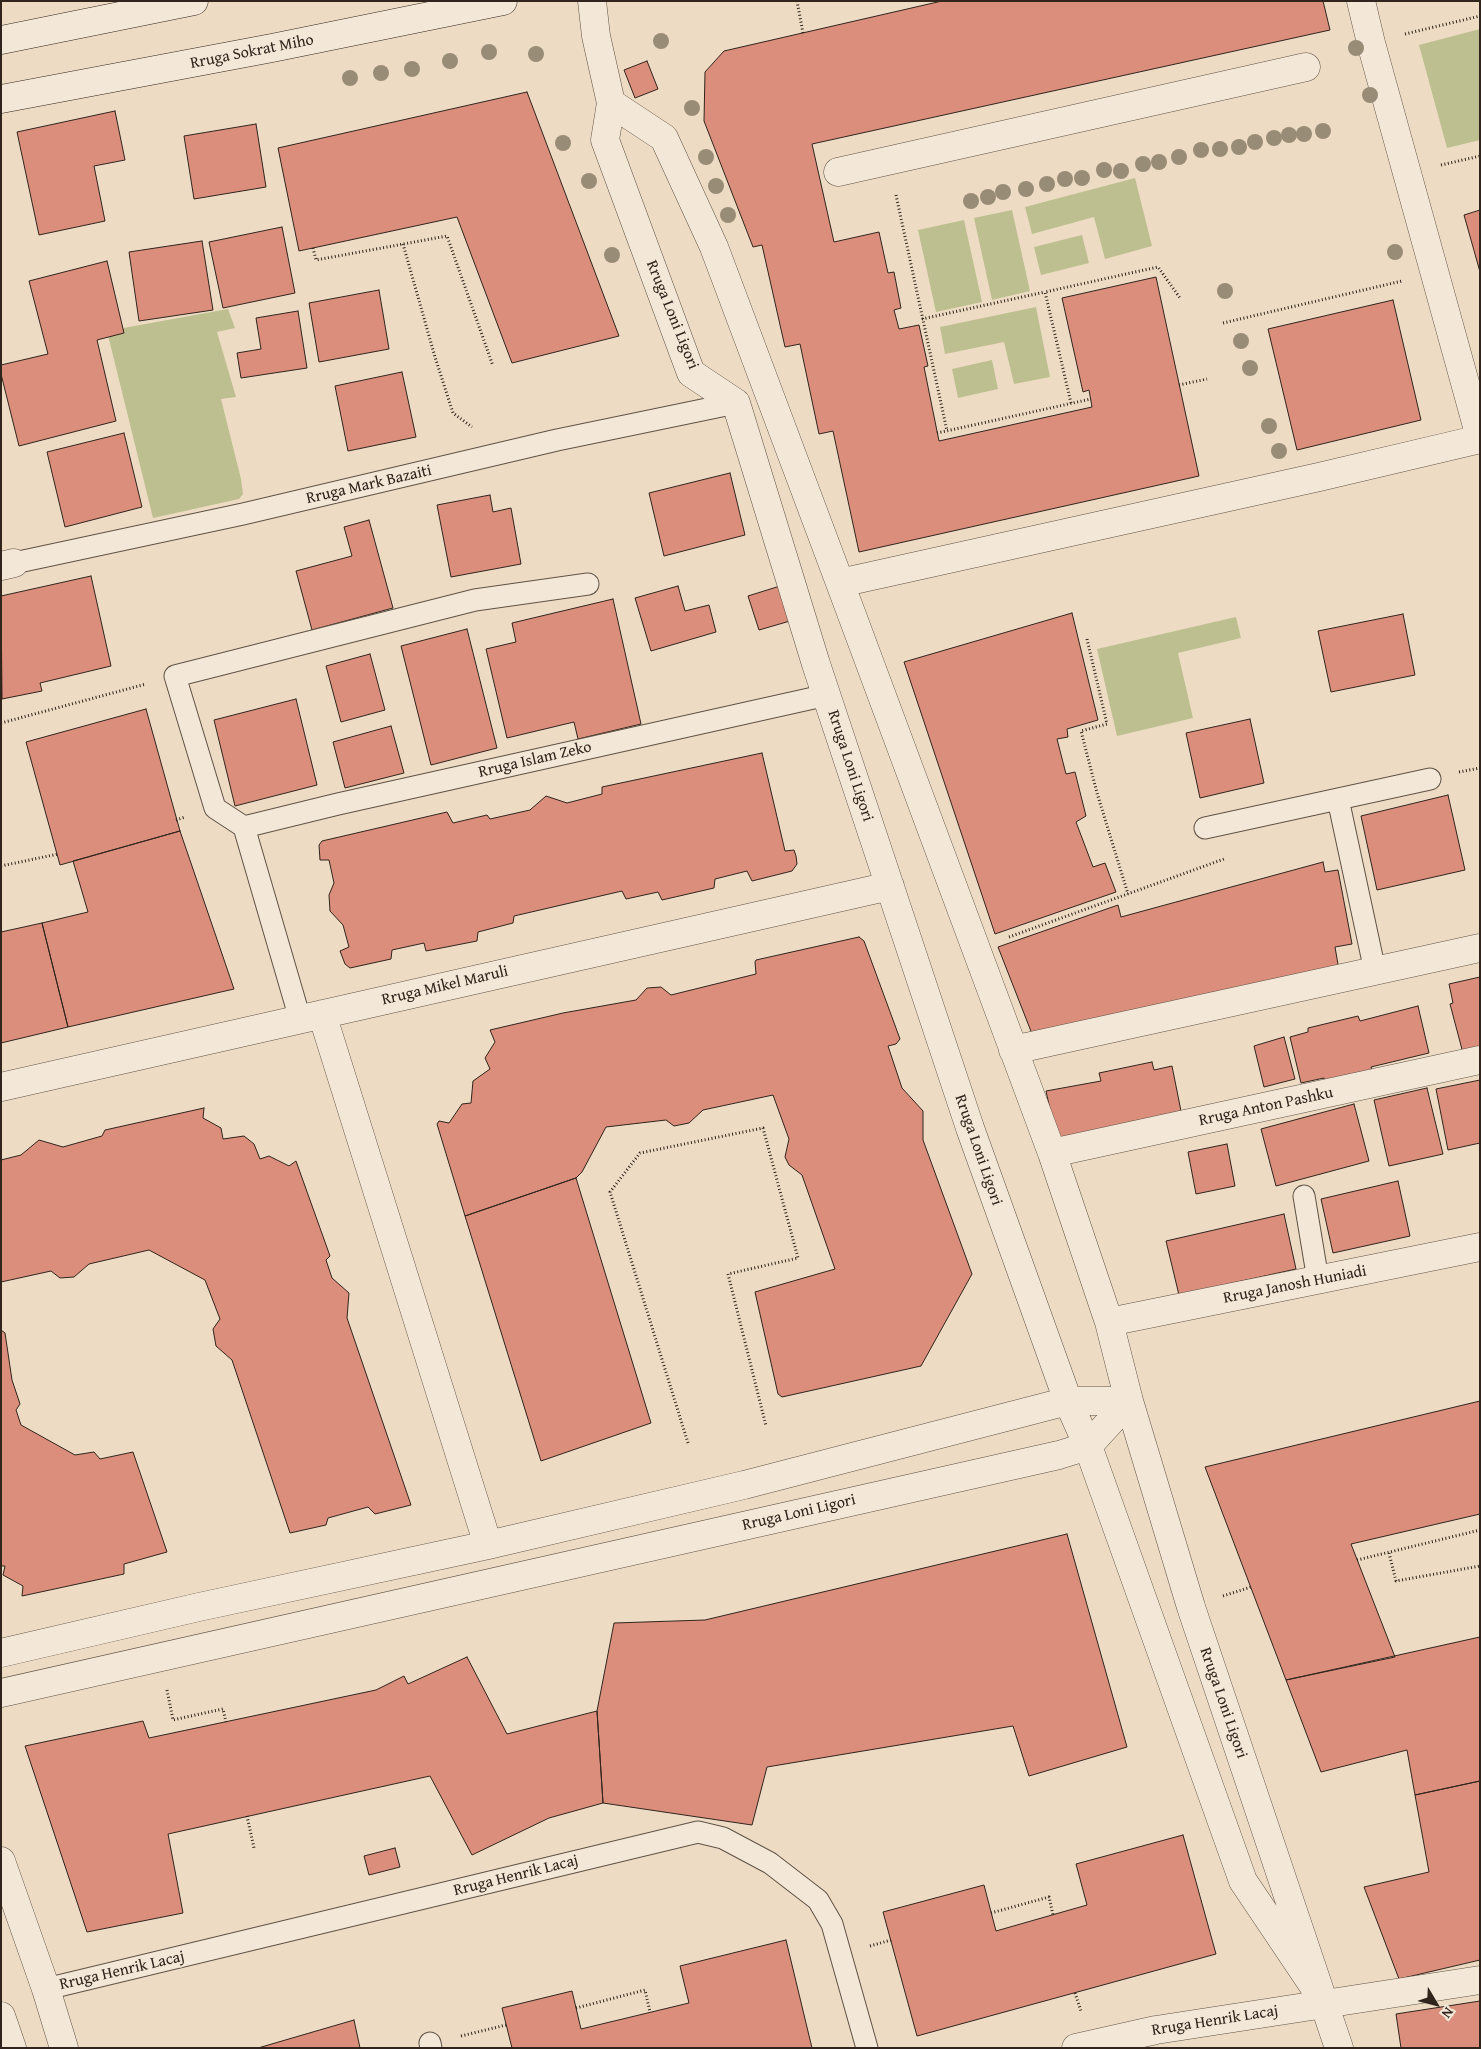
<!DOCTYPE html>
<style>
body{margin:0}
#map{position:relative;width:1481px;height:2049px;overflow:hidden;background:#eddcc3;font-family:"Gentium Book Plus",serif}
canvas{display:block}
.frame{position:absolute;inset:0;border:2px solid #30241c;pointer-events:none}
.north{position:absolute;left:1411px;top:1979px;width:50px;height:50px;-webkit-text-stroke:4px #f3e8d8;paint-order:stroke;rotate:127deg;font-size:14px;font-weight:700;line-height:20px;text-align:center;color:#30241c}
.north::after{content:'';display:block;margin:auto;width:18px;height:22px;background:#30241c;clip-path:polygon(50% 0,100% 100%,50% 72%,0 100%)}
</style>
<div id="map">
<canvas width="1481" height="2049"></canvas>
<div class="frame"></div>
<div class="north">N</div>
</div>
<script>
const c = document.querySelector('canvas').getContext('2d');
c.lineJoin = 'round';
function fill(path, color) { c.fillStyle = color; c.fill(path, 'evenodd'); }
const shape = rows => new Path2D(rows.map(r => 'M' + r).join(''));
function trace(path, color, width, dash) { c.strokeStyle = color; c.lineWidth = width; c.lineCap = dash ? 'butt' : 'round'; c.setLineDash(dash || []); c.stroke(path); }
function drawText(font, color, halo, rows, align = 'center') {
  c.font = font + ' "Gentium Book Plus",serif'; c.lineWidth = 4; c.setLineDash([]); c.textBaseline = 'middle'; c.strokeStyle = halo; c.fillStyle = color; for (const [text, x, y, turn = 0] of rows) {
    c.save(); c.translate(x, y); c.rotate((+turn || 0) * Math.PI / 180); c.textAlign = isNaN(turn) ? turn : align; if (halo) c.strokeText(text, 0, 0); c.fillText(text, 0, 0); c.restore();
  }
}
fill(shape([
 [1480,29,1480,140,1447,148,1419,45],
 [1135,178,1152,246,1105,259,1094,217,1032,234,1025,207],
 [1012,210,1030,291,992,300,974,218],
 [964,220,982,302,936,312,918,230],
 [1082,235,1089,263,1041,275,1034,247],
 [1036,307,1050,377,1014,384,1004,342,945,354,940,327],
 [228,309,235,328,217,332,236,397,221,399,241,479,243,494,239,499,153,518,107,331],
 [992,360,998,389,958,398,952,369],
 [1236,617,1241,638,1178,653,1193,718,1117,736,1097,649]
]), '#bebf90');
const building = shape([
 [942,1,1323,1,1330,30,812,144,834,242,879,232,888,273,894,272,901,308,894,310,899,329,919,325,928,366,924,367,939,441,1092,407,1089,390,1083,392,1062,298,1156,277,1199,476,859,552,833,431,819,434,800,344,785,347,762,245,753,247,704,121,705,72,724,51,942,1],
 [647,61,658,89,635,98,624,70,647,61],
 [527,92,619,336,512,363,457,217,299,251,278,148,527,92],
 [115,111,125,160,94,166,105,221,39,235,17,132,115,111],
 [256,124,266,187,194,199,184,136,256,124],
 [1480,210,1480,272,1464,215,1480,210],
 [282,227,295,293,223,308,209,242,282,227],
 [202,241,213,310,139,321,129,252,202,241],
 [107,261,124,333,97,340,116,421,19,446,1,374,1,365,48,354,29,281,107,261],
 [379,290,389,349,319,362,309,303,379,290],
 [1393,300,1421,420,1297,450,1268,329,1393,300],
 [298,311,307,368,241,378,237,353,261,349,256,318,298,311],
 [402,372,416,437,348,451,335,386,402,372],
 [124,433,142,507,65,527,47,452,124,433],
 [730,473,745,535,664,556,649,493,730,473],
 [490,495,493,512,511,508,521,564,451,577,437,505,490,495],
 [369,520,393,608,312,630,296,571,352,556,344,527,369,520],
 [91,576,111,666,40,683,42,691,2,699,1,596,91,576],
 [678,586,685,611,709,605,716,632,651,651,635,598,678,586],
 [780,586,790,621,759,630,748,596,780,586],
 [613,599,641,724,578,739,574,722,507,738,486,649,516,642,512,623,613,599],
 [1072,613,1098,720,1067,729,1068,737,1057,739,1066,774,1075,772,1086,816,1076,822,1093,867,1105,863,1116,892,995,934,904,662,1072,613],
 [1403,614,1415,675,1331,692,1318,631,1403,614],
 [467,629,497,748,431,765,401,646,467,629],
 [370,654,385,710,341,722,326,666,370,654],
 [296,699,317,785,235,806,214,720,296,699],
 [146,709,180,831,60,865,26,742,146,709],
 [1250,719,1264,783,1200,798,1186,733,1250,719],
 [391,726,404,773,345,788,333,742,391,726],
 [762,753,785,851,794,850,796,856,797,864,792,871,752,881,747,871,715,879,714,888,662,900,658,892,626,899,622,891,514,916,513,923,478,932,477,941,426,951,424,943,392,950,391,959,350,968,345,964,340,951,349,947,343,925,330,911,329,895,334,883,329,860,320,860,319,845,322,841,447,812,453,823,487,815,490,819,530,810,546,796,567,803,602,794,602,787,762,753],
 [1448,795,1465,870,1377,890,1361,816,1448,795],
 [180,831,234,989,68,1027,42,923,88,912,73,861,180,831],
 [1323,862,1325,872,1338,870,1352,944,1335,947,1339,970,1034,1039,998,947,1118,905,1121,917,1323,862],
 [42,923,68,1027,1,1043,1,932,42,923],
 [859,937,864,941,900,1039,896,1044,888,1046,902,1088,923,1111,923,1140,972,1274,921,1366,782,1397,778,1394,755,1292,835,1269,802,1175,789,1165,785,1157,789,1139,773,1095,703,1110,689,1123,674,1126,666,1120,606,1127,582,1172,576,1178,465,1216,437,1124,439,1121,449,1123,462,1104,471,1103,473,1081,490,1069,485,1058,495,1042,490,1030,563,1013,636,1000,647,988,661,987,671,995,756,974,755,962,756,960,859,937],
 [1480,977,1480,1053,1464,1057,1450,1004,1453,1003,1449,984,1480,977],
 [1418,1006,1429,1053,1371,1067,1373,1075,1326,1087,1324,1078,1301,1083,1290,1037,1308,1032,1308,1028,1358,1016,1360,1021,1418,1006],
 [1284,1037,1295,1079,1264,1087,1254,1046,1284,1037],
 [1152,1062,1154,1070,1172,1066,1182,1116,1057,1141,1046,1091,1101,1081,1099,1073,1152,1062],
 [1480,1080,1480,1143,1448,1150,1436,1089,1480,1080],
 [1427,1088,1443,1154,1389,1166,1374,1100,1427,1088],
 [1354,1104,1369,1161,1276,1186,1261,1129,1354,1104],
 [204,1108,203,1118,221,1128,223,1139,244,1136,254,1144,260,1159,269,1156,289,1166,296,1161,330,1256,326,1260,332,1278,349,1293,347,1318,411,1505,375,1514,368,1507,328,1518,326,1525,290,1533,232,1360,216,1346,213,1329,220,1319,205,1280,149,1250,89,1264,74,1277,60,1278,51,1271,1,1282,1,1160,21,1155,39,1140,63,1147,102,1136,105,1130,204,1108],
 [1227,1144,1235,1186,1196,1194,1188,1152,1227,1144],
 [576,1178,651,1423,541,1461,465,1216,576,1178],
 [1398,1181,1410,1236,1333,1253,1321,1199,1398,1181],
 [1284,1214,1296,1269,1179,1295,1166,1241,1284,1214],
 [1,1330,5,1333,12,1380,20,1404,16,1410,21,1425,75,1455,94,1452,100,1459,133,1452,167,1552,124,1564,124,1574,22,1596,23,1586,3,1575,5,1566,1,1566,1,1330],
 [1480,1401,1480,1514,1351,1544,1395,1657,1286,1680,1205,1467,1480,1401],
 [1067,1534,1127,1747,1029,1776,1013,1726,767,1767,752,1825,603,1803,597,1711,614,1623,705,1620,1067,1534],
 [1480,1637,1480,1781,1415,1795,1407,1750,1321,1772,1286,1680,1480,1637],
 [467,1657,507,1734,597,1711,603,1803,549,1818,472,1855,430,1776,168,1834,183,1913,87,1932,25,1746,143,1721,149,1738,376,1690,404,1676,408,1684,467,1657],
 [1480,1781,1480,1960,1399,1979,1364,1887,1429,1872,1415,1795,1480,1781],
 [1183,1835,1216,1954,917,2036,883,1912,984,1885,996,1931,1087,1905,1076,1864,1183,1835],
 [395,1848,400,1867,369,1875,364,1856,395,1848],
 [786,1940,812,2048,512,2048,502,2008,572,1991,581,2029,689,2003,680,1966,786,1940],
 [1480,2001,1480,2048,1401,2048,1396,2014,1480,2001],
 [354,2020,360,2048,258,2048,354,2020]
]);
fill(building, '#da8e7b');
trace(building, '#30241c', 1);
const lane = shape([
 [14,563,243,514,557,440,736,403],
 [1338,799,1375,971],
 [244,827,338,804,827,695],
 [1205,828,1430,779],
 [300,1019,244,827,215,808,175,676,475,600,588,584],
 [1304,1196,1318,1280],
 [46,1989,698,1832,723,1838,770,1863,818,1900,832,1924,867,2048],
 [430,2043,431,2048]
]);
const street = shape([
 [592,1,596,36,611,103,605,140,691,373,736,403,816,664,970,1128,1068,1401,1088,1446,1243,1881,1325,2003],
 [1361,1,1371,43,1480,437],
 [611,103,664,138,714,247,840,583,1052,1153,1109,1322,1129,1401,1191,1607,1339,2048],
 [838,172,1306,67],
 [1,566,14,563],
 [840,583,1319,477,1480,439],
 [322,1014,488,1545],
 [1013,1050,1480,948],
 [1,1087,890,886],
 [1052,1153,1480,1060],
 [1109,1322,1480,1247],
 [1,1653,199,1607,488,1545,744,1485,1068,1401,1129,1401],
 [1,1693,1059,1455,1088,1446,1129,1401],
 [1,1861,46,1989,64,2048],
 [1,2016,12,2048],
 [1076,2048,1156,2030,1480,1980]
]);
const secondary = shape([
 [1,40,194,1],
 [1,99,272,48,503,1]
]);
trace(lane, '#5f5246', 23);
trace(street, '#5f5246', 29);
trace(secondary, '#30241c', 29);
trace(shape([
 [797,1,803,33],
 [1405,34,1480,16],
 [1441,165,1480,156],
 [896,195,947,431],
 [403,244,435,357,453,413,472,427],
 [313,248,316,260,447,236,493,366],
 [922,319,1045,292],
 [1223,323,1402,281],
 [1179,385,1207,379],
 [1071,403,1045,292,1158,267,1180,298],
 [937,433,1091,399],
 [1087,639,1107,724,1081,731,1097,793,1128,894],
 [1,723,146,684],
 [1459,772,1480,768],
 [176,820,185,817],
 [1,866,58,854],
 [1009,937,1224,859],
 [688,1443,610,1192,640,1153,763,1128,798,1258,728,1274,766,1426],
 [1389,1553,1396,1581,1480,1566],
 [1357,1560,1480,1530],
 [1223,1596,1251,1587],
 [167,1690,173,1720,223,1709,226,1722],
 [247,1816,254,1848],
 [991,1913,1049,1897,1053,1915],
 [870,1946,891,1940],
 [1075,1993,1081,2011],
 [576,2008,645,1990,650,2012],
 [461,2036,506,2025]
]), '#30241c', 3, [1, 2.5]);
trace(lane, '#f3e8d8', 21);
trace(street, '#f3e8d8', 28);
trace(secondary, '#f3e8d8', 28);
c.fillStyle = '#998c77';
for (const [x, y] of [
 [661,41],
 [1356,48],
 [489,52],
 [536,54],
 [450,61],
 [412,69],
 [381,73],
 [350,78],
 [1370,95],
 [692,108],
 [1323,131],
 [1304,134],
 [1289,135],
 [1274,138],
 [1255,142],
 [563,143],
 [1239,147],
 [1220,149],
 [1201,150],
 [706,157],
 [1179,157],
 [1159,162],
 [1143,164],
 [1104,170],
 [1121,171],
 [1082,178],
 [1065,179],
 [589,181],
 [1047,184],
 [716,186],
 [1026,189],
 [1003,192],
 [988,197],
 [971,201],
 [728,215],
 [1395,252],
 [612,255],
 [1225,291],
 [1241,341],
 [1250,368],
 [1269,426],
 [1279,451]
]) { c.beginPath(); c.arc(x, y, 8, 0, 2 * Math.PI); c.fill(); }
drawText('16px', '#30241c', '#f3e8d8', [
 ["Rruga Sokrat Miho",252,52,-11],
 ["Rruga Loni Ligori",672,315,68],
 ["Rruga Mark Bazaiti",369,485,-13],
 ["Rruga Islam Zeko",535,760,-13],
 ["Rruga Loni Ligori",850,766,72],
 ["Rruga Mikel Maruli",445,986,-13],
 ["Rruga Anton Pashku",1266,1107,-12],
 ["Rruga Loni Ligori",978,1150,71],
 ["Rruga Janosh Huniadi",1295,1285,-11],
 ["Rruga Loni Ligori",799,1513,-13],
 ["Rruga Loni Ligori",1223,1703,71],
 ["Rruga Henrik Lacaj",516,1876,-14],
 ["Rruga Henrik Lacaj",122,1971,-13],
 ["Rruga Henrik Lacaj",1215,2021,-9]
]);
</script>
